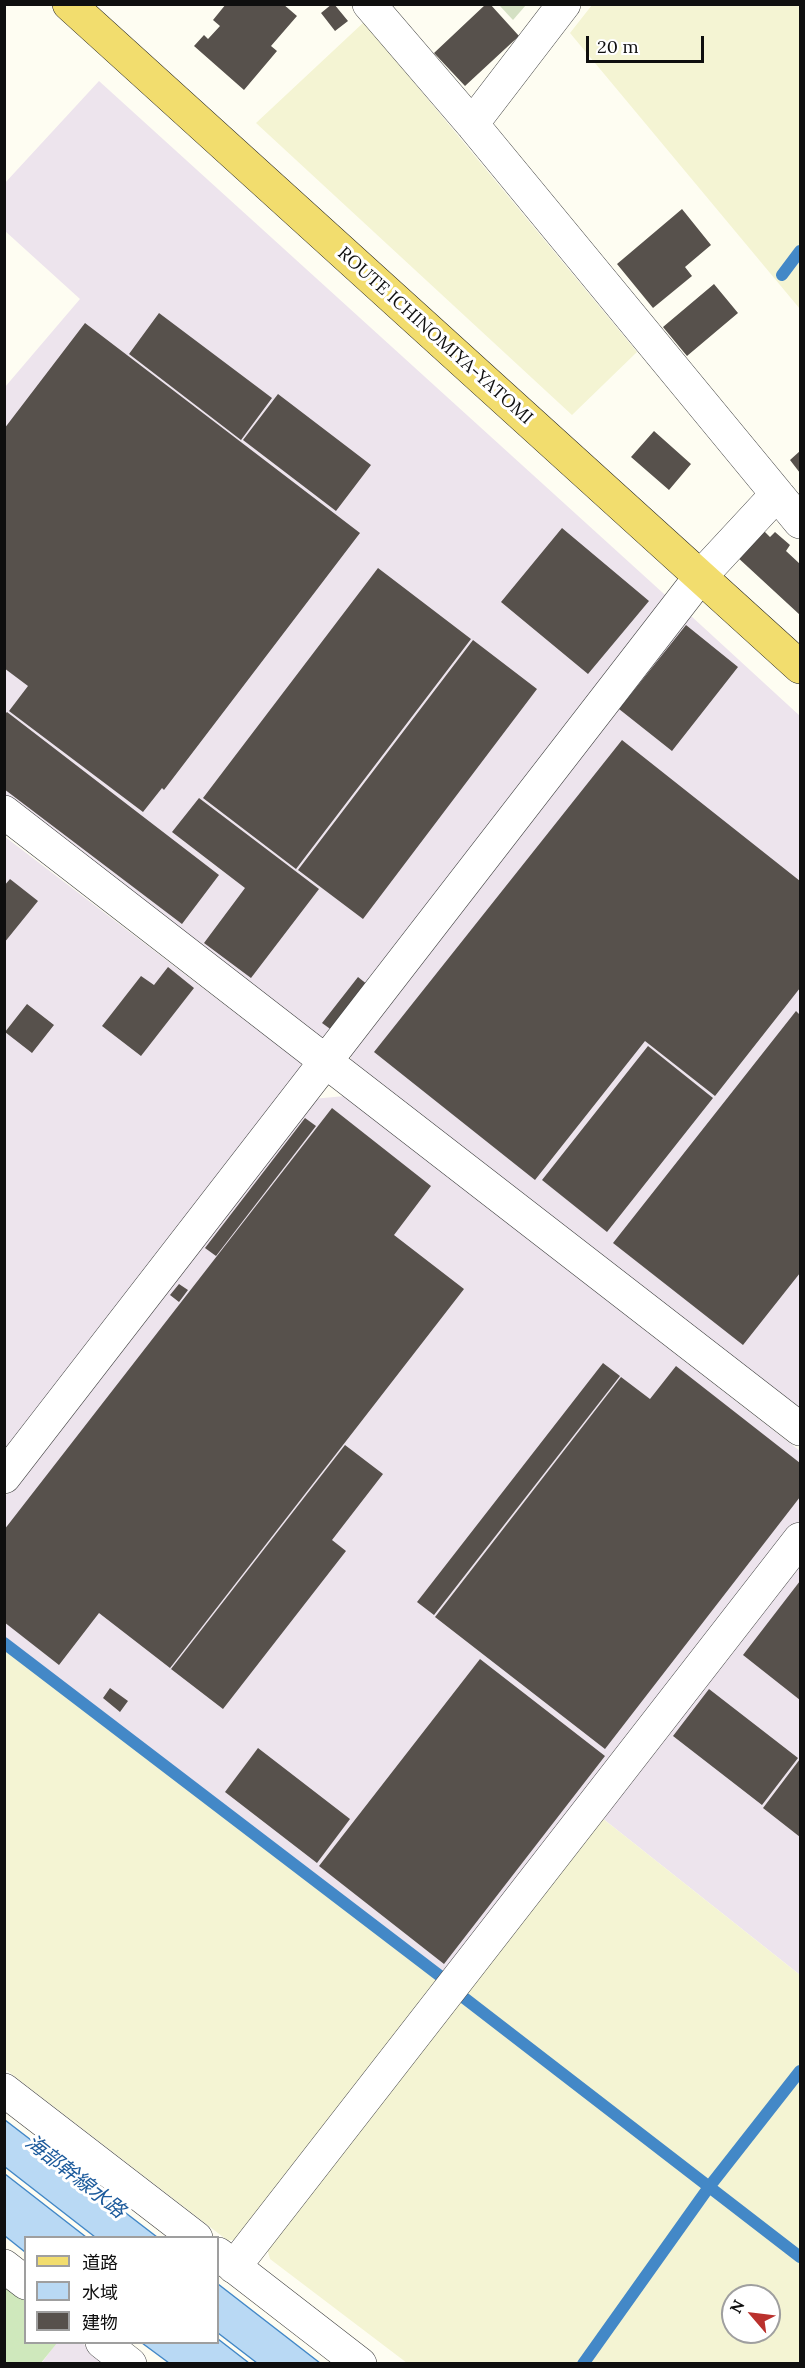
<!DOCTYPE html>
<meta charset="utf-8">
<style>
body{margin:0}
#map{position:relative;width:805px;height:2368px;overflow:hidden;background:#fefdf2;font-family:Lora,"Noto Sans JP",serif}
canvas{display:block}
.frame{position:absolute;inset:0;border:6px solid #0f0f0f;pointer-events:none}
.legend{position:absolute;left:24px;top:2236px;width:195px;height:108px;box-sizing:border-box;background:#fff;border:2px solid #9f9f9f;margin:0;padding:8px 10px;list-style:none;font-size:18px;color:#0f0f0f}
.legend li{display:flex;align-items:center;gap:12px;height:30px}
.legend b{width:30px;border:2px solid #9f9f9f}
.north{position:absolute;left:721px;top:2284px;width:60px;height:60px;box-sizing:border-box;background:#fff;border:2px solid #9f9f9f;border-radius:50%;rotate:298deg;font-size:16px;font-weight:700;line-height:24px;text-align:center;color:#0f0f0f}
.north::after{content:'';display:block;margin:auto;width:21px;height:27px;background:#ba312d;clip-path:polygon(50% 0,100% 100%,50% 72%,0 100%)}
.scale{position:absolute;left:586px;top:36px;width:118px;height:27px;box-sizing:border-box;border:3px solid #0f0f0f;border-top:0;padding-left:8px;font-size:18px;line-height:21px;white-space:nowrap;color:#0f0f0f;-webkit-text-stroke:4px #fff;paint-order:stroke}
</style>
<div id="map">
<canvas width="805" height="2368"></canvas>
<div class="frame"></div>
<ul class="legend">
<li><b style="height:8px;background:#f2dd6e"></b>道路</li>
<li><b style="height:16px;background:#b9d9f4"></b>水域</li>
<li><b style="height:16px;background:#57514c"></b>建物</li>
</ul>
<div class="north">N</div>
<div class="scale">20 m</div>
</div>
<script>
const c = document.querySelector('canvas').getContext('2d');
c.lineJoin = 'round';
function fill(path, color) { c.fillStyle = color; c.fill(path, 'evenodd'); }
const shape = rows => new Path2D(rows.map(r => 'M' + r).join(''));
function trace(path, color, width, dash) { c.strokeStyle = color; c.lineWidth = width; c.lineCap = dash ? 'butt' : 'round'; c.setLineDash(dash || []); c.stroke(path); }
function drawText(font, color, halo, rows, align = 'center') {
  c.font = font + ' Lora,"Noto Sans JP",serif'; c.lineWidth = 6; c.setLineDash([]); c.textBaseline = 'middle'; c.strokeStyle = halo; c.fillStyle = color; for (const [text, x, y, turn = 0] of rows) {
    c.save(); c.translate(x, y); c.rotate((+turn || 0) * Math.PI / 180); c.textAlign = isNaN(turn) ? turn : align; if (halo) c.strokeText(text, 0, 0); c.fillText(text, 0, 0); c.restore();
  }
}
fill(shape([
 [99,81,674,603,327,1047,5,795,5,387,80,299,5,231,4,184],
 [690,615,800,716,800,1411,351,1060,351,1046],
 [4,836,301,1063,302,1081,4,1461],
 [345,1096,800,1451,800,1520,447,1974,5,1637,4,1498,312,1099],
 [800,1555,800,1975,597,1814],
 [57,2342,82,2343,110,2363,41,2364]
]), '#ede4ed');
fill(shape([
 [592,5,800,5,800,309,570,33],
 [364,22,637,352,572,415,256,123],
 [4,1637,447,1974,245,2240,227,2240,5,2069],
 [597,1814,800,1975,800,2363,407,2363,270,2259,264,2238],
 [733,2296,769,2296,769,2332,733,2332]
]), '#f4f4d3');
fill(shape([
 [4,2282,25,2298,26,2342,57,2343,41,2363,5,2363]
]), '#cfe8bc');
fill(shape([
 [499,5,526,5,513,20]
]), '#d4e0c3');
const water = shape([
 [4,2120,5,2120,157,2237,95,2237,5,2167,4,2120],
 [5,2174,86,2237,26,2238,25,2252,5,2236,5,2174],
 [218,2284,320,2363,257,2363,218,2333,218,2284],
 [218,2339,249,2363,169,2363,142,2343,218,2342,218,2339]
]);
fill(water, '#b9d9f4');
trace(water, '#4388c7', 1.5);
trace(shape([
 [782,275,800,251],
 [4,1643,444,1979],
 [463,1997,800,2257],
 [583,2364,709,2187,800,2071]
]), '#4388c7', 12);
fill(shape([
 [226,4,283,4,297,16,271,46,277,51,244,90,194,46,204,35,208,39,220,26,213,20],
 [332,4,334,4,348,21,335,31,321,13],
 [486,4,490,4,519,36,465,86,434,53],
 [682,209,711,245,685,267,692,276,653,308,617,264],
 [714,284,738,313,687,356,663,327],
 [159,313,272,398,241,440,129,354],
 [85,323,360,533,164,790,162,788,143,812,9,711,28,686,4,668,4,429],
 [278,394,371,465,336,511,243,440],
 [654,431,691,464,669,490,631,457],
 [800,451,800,473,790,460],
 [760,527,770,537,775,532,790,545,786,551,800,564,800,615,735,555],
 [562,528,649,601,588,674,501,602],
 [378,568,471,639,296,869,203,798],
 [686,625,738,667,672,751,619,709],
 [473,640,537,689,363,919,298,870],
 [7,712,219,875,182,924,4,789,4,715],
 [622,740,800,881,800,988,715,1096,645,1041,535,1180,374,1052],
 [199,798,319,889,251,978,204,943,245,888,172,832],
 [10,879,38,901,4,943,4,886],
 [168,967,194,988,141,1056,102,1026,141,976,154,985],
 [358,977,368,985,333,1031,322,1023],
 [27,1004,54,1025,32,1053,5,1032],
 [796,1011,800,1015,800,1273,743,1345,613,1243],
 [648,1046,713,1098,607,1232,542,1180],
 [332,1108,431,1186,394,1235,464,1289,170,1668,99,1613,59,1665,4,1622,4,1530],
 [305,1118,316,1126,216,1256,205,1248],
 [179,1284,188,1290,179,1302,170,1295],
 [603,1363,620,1376,434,1615,417,1602],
 [676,1366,800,1463,800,1497,605,1749,435,1617,621,1377,650,1399],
 [345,1445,383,1474,332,1540,346,1551,223,1709,171,1669],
 [800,1581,800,1700,743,1655],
 [480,1659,605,1756,444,1964,319,1866],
 [110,1688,128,1701,120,1712,103,1698],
 [709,1689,798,1758,762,1805,673,1736],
 [258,1748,350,1819,317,1863,225,1792],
 [800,1759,800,1837,763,1808]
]), '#57514c');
const minor = shape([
 [369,4,472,124,800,522],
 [472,124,564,4],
 [4,812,800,1429],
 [4,1477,701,576,777,494],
 [4,2090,196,2238],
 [218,2254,360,2364],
 [4,2266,26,2283],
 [234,2267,800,1539],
 [102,2342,130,2364]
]);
const major = shape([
 [69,4,800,667]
]);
trace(minor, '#424242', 34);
trace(major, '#202020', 34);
trace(minor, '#fff', 33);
trace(major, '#f2dd6e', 33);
drawText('18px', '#0f0f0f', '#fff', [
 ["ROUTE ICHINOMIYA-YATOMI",435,336,42]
]);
drawText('italic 20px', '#1d5b9c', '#fff', [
 ["海部幹線水路",75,2177,38]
]);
</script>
